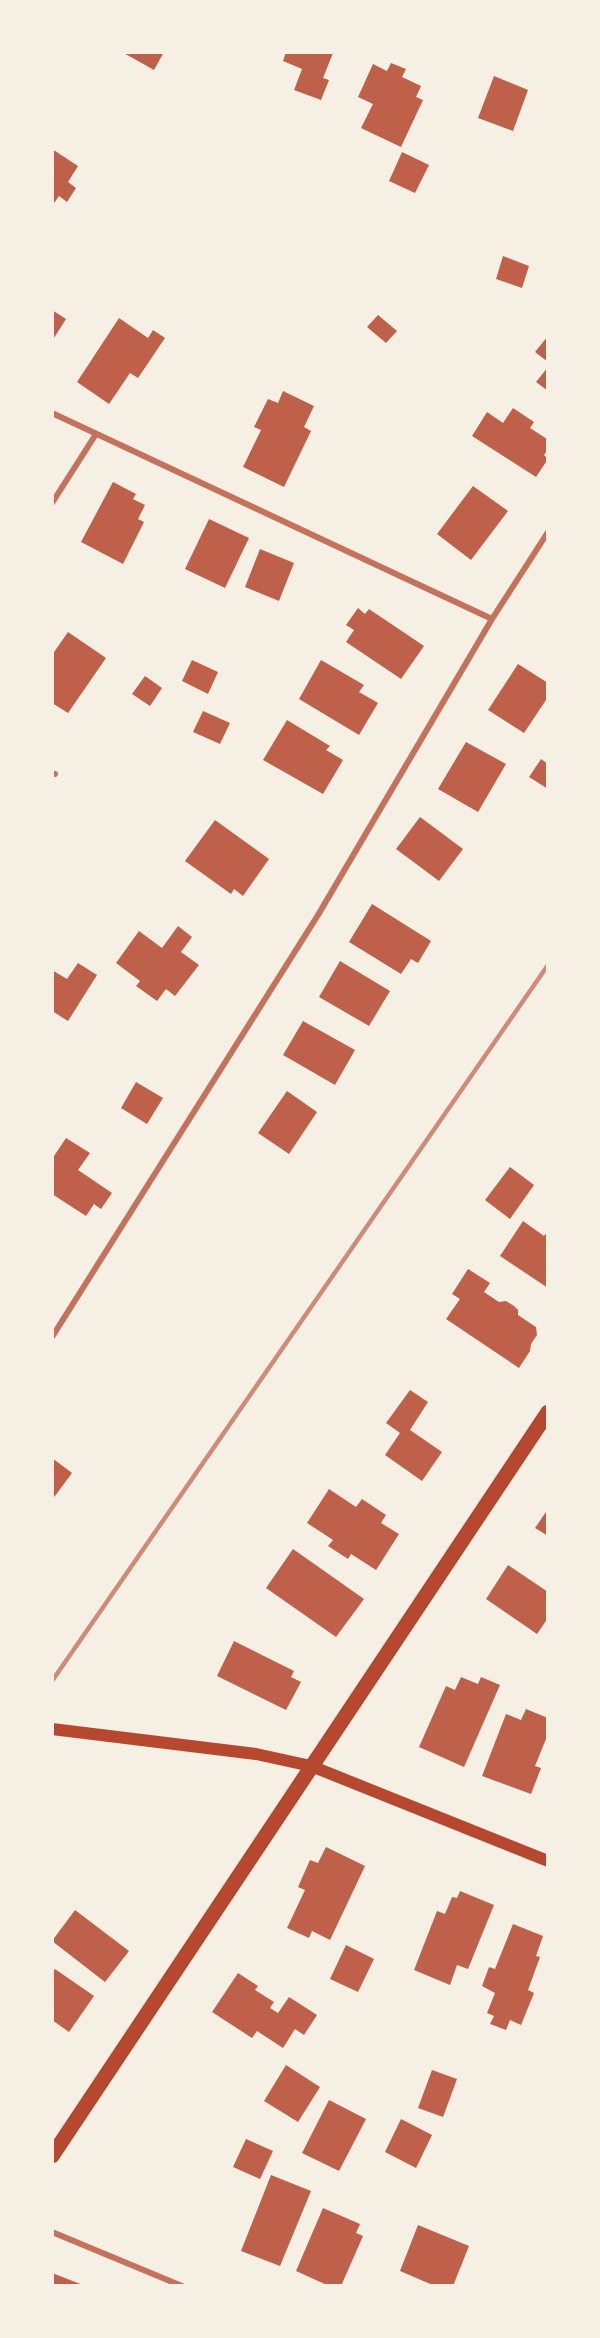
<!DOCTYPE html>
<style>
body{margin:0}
#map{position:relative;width:600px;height:2338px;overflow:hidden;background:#f6efe4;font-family:Rubik,sans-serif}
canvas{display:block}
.frame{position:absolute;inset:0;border:54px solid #f6efe4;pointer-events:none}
</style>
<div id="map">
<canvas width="600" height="2338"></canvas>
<div class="frame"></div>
</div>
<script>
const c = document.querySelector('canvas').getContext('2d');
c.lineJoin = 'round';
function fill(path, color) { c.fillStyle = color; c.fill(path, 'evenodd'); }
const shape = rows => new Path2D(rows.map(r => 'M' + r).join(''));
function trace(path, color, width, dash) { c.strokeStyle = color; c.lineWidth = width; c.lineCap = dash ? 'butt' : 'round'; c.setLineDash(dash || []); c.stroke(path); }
fill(shape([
 [122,52,164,52,154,70],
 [286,52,333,53,323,78,329,80,321,100,294,90,302,69,283,61],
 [391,63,406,69,402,77,421,86,416,97,423,100,401,147,361,128,373,104,358,97,373,64,387,71],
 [494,76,528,90,513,131,478,118],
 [52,149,78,166,68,182,76,188,67,202,59,196,52,206],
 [402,152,429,165,415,193,389,181],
 [503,256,529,266,522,288,496,279],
 [52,310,66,319,52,341],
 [378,315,397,331,386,343,367,327],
 [119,318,148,338,153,330,165,338,138,378,130,373,109,404,77,382],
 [548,336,548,362,535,352],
 [548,367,548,391,536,382],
 [283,391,314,406,304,427,311,431,284,487,243,467,261,430,254,427,268,399,278,403],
 [513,408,534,422,530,428,547,439,548,449,544,455,548,459,536,477,472,436,487,412,503,423],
 [113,482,136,494,133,499,145,505,138,519,144,522,123,564,81,542],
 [473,486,508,511,471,560,437,534],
 [209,519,249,538,225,588,185,569],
 [260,549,294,563,279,601,245,587],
 [358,608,365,614,369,609,424,646,401,679,346,642,354,630,346,625],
 [68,632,106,658,68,713,52,703,52,655],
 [192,660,218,672,208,694,182,681],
 [321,660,364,685,359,692,378,703,359,735,299,699],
 [518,664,548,683,548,697,524,733,488,710],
 [145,676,162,688,150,706,132,694],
 [203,711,230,723,220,744,193,732],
 [287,720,330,746,326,750,343,760,323,794,263,760],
 [466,742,506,764,478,812,438,789],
 [541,759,548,764,548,789,529,777],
 [420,817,463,849,439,881,396,849],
 [215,820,269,859,243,896,234,889,231,894,185,861],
 [372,904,431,941,418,963,411,959,401,974,349,942],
 [178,926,192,937,181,952,199,965,175,996,166,989,157,1001,136,986,140,981,116,963,139,931,162,948],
 [340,961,390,991,369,1026,319,997],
 [78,963,97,975,68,1021,52,1011,52,970,67,979],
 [303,1021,355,1050,335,1085,283,1055],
 [136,1082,163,1098,147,1124,121,1108],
 [287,1091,317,1112,289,1154,258,1133],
 [66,1138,90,1153,78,1170,112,1193,101,1209,94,1204,86,1216,52,1194,52,1159],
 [510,1167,534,1185,510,1219,485,1200],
 [523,1221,544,1236,548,1231,548,1288,500,1256],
 [468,1269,490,1283,484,1292,499,1302,506,1301,514,1306,518,1310,518,1315,536,1327,537,1335,531,1344,530,1351,519,1368,446,1319,460,1299,452,1294],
 [410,1390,428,1402,410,1430,442,1452,422,1481,385,1455,400,1433,386,1423],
 [52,1458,72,1473,52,1500],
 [329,1489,356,1507,362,1499,386,1515,381,1523,399,1534,376,1570,351,1554,348,1559,328,1546,333,1540,307,1523],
 [548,1509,548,1536,535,1528],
 [293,1549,364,1599,336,1637,266,1588],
 [508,1565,548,1592,548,1618,537,1634,486,1599],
 [234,1641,294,1671,291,1677,301,1682,286,1710,217,1676],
 [461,1677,478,1684,481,1677,500,1685,464,1767,419,1747,446,1686,455,1690],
 [526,1709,548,1718,548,1734,535,1766,541,1768,531,1794,482,1776,506,1714,521,1720],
 [326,1847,365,1866,330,1940,312,1931,309,1938,287,1928,305,1890,298,1887,310,1860,318,1863],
 [460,1891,494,1905,468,1969,457,1965,450,1985,414,1970,437,1911,445,1914,452,1897,457,1898],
 [75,1910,129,1951,105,1982,52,1941],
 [513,1924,543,1936,536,1956,540,1957,528,1990,534,1993,521,2025,510,2020,506,2030,490,2024,494,2016,487,2013,495,1993,482,1986,489,1967,495,1969],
 [346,1945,374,1959,358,1992,330,1979],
 [55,1969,94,1996,69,2032,52,2020,52,1973],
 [238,1973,258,1986,255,1990,274,2002,270,2008,278,2013,289,1997,317,2015,304,2035,295,2029,283,2048,257,2031,252,2038,212,2012],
 [286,2065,320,2087,298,2122,264,2101],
 [432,2070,457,2079,443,2117,418,2108],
 [329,2100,366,2119,339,2171,302,2153],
 [401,2119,432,2135,416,2168,385,2152],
 [246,2139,273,2151,260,2179,233,2167],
 [271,2175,311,2191,280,2266,241,2251],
 [323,2208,360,2224,356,2233,363,2236,341,2286,329,2286,296,2271],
 [418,2225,469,2246,453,2286,435,2286,400,2271],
 [52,2273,83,2285,83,2286,52,2286]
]), '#bf614a');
trace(shape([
 [52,413,492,619],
 [52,503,96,434],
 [52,773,55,774],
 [52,1337,318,915,492,619,548,532],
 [52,2232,182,2286]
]), '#c5725c', 6);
trace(shape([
 [52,1729,256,1754,311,1766,548,1861]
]), '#b5482f', 12);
trace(shape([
 [52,2156,548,1412]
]), '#b5482f', 15);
trace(shape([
 [52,1681,548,965]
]), '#cf8b77', 4.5);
</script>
